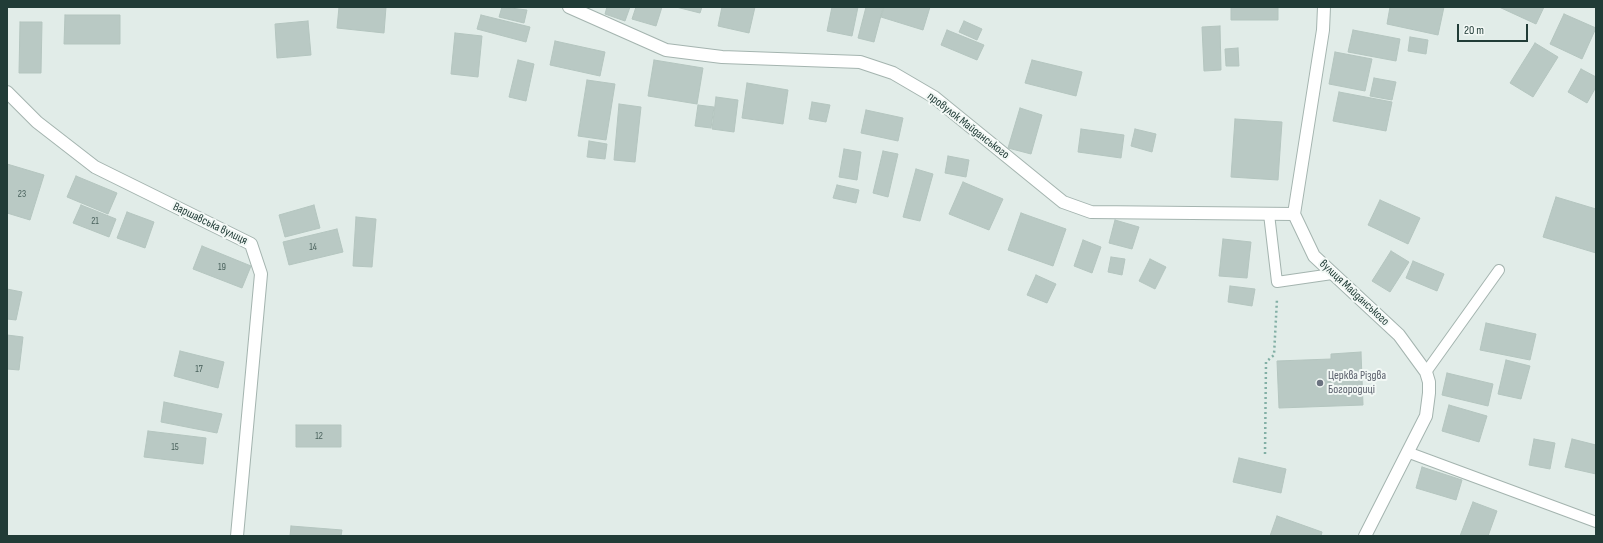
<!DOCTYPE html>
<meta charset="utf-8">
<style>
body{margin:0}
#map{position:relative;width:1603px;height:543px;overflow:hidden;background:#e1ece8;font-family:"Sofia Sans Condensed",sans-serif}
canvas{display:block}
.frame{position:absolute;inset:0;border:8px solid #213c37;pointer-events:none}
.scale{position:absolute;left:1457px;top:24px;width:71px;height:18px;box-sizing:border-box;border:2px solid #213c37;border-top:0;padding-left:5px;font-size:12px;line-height:14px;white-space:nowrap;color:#213c37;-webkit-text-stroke:3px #f2f8f5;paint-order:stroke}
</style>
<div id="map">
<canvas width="1603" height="543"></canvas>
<div class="frame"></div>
<div class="scale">20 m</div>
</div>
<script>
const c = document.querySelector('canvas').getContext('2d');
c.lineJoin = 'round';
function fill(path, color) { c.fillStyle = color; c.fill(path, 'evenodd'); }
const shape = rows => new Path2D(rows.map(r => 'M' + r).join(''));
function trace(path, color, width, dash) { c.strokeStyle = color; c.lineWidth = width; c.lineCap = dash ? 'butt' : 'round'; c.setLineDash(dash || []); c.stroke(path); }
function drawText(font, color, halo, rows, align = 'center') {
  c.font = font + ' "Sofia Sans Condensed",sans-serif'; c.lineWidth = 4; c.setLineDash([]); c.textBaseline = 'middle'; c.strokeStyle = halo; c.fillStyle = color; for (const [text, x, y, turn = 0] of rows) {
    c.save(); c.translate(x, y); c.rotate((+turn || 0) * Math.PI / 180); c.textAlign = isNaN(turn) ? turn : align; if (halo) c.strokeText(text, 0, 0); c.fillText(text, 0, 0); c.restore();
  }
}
const building = shape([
 [339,7,386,7,384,33,337,28,339,7],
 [502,7,527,10,524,23,499,17,502,7],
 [607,7,630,7,625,21,605,14,607,7],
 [636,7,662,7,656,26,632,19,636,7],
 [676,7,702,7,700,13,676,7],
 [722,7,755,7,749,33,718,26,722,7],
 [832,7,858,7,852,36,827,31,832,7],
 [866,7,883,8,874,42,858,38,866,7],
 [884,7,930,7,923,30,881,17,884,7],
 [1231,7,1278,7,1278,20,1231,20,1231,7],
 [1390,7,1444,7,1438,35,1387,24,1390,7],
 [1499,7,1544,7,1536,24,1499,7],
 [1564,14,1596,28,1582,59,1550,44,1564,14],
 [65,15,120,15,120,44,64,44,65,15],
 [481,15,530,27,526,42,477,29,481,15],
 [308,21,311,55,277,58,275,24,308,21],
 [964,21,982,29,977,40,959,32,964,21],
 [20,22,42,22,41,73,19,73,20,22],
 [1220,26,1221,70,1204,71,1202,27,1220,26],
 [947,30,984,45,977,60,941,45,947,30],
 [1353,30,1400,39,1396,61,1348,52,1353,30],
 [455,33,482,36,478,77,451,74,455,33],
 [1410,37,1428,40,1426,54,1408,51,1410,37],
 [555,41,605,52,600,76,550,65,555,41],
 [1535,43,1558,57,1533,97,1510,83,1535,43],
 [1238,48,1239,66,1226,66,1225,49,1238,48],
 [1335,52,1372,59,1365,91,1329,84,1335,52],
 [518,60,534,64,526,101,509,97,518,60],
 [654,60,703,68,697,104,648,96,654,60],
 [1032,60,1082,72,1076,96,1025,83,1032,60],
 [1581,69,1596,77,1596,87,1587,103,1568,92,1581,69],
 [1374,78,1396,82,1392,100,1370,96,1374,78],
 [587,80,615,84,606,140,578,136,587,80],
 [747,83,788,90,783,124,742,118,747,83],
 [1339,92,1392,102,1386,131,1333,121,1339,92],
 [716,97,738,100,734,132,712,129,716,97],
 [812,102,830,105,826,122,809,119,812,102],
 [619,104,641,107,635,162,614,160,619,104],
 [698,105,714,107,711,128,695,126,698,105],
 [1020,108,1042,115,1031,154,1008,148,1020,108],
 [866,110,903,118,898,141,861,133,866,110],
 [1235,119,1282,122,1278,180,1231,177,1235,119],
 [1081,129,1124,135,1121,158,1078,152,1081,129],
 [1135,129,1156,134,1152,152,1131,146,1135,129],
 [589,141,607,144,605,159,587,157,589,141],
 [844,149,861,152,857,180,839,177,844,149],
 [883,151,898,154,888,197,873,193,883,151],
 [948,156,969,160,966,177,945,173,948,156],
 [7,164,44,175,30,220,7,213,7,164],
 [916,169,933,174,920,221,903,217,916,169],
 [76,176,117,193,108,214,67,197,76,176],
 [963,182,1003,199,989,230,949,214,963,182],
 [837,185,859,190,856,203,833,198,837,185],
 [1556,197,1596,209,1596,253,1543,237,1556,197],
 [1380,200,1420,218,1408,244,1368,225,1380,200],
 [81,205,116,219,109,237,73,223,81,205],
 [314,205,320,228,285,237,279,215,314,205],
 [127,212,154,222,145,248,117,238,127,212],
 [1021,213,1066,229,1053,266,1008,250,1021,213],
 [356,217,376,219,372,267,353,266,356,217],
 [1115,220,1139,227,1132,249,1109,243,1115,220],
 [337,229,343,252,289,265,283,242,337,229],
 [1223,239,1251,242,1247,278,1219,276,1223,239],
 [1083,240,1101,247,1092,273,1074,266,1083,240],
 [202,246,251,266,242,288,193,269,202,246],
 [1391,251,1409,262,1390,292,1372,281,1391,251],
 [1111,257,1125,259,1122,275,1108,272,1111,257],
 [1150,259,1166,267,1155,289,1139,281,1150,259],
 [1413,261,1444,274,1437,291,1406,278,1413,261],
 [1036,275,1056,284,1047,303,1027,295,1036,275],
 [1230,286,1255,289,1252,306,1228,302,1230,286],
 [7,289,22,292,16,320,7,319,7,289],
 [1486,323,1536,334,1530,360,1480,350,1486,323],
 [7,335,23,337,19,370,7,369,7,335],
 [180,351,224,362,218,388,174,376,180,351],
 [1361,352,1363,405,1279,408,1277,361,1331,359,1331,354,1361,352],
 [1506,360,1530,366,1521,399,1498,394,1506,360],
 [1447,373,1493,384,1488,406,1442,395,1447,373],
 [164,402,222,414,217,433,161,422,164,402],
 [1449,405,1487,416,1479,442,1442,431,1449,405],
 [296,425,341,425,341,447,296,447,296,425],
 [148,431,206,438,203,464,144,457,148,431],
 [1534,439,1555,443,1550,469,1529,465,1534,439],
 [1572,439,1596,445,1596,474,1565,467,1572,439],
 [1239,458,1286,469,1281,493,1233,482,1239,458],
 [1422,467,1462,480,1456,500,1416,488,1422,467],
 [1473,502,1497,511,1488,536,1460,536,1473,502],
 [1277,516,1322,532,1321,536,1270,536,1277,516],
 [291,526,342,530,341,536,290,536,291,526]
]);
fill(building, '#b9c9c4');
trace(building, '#b4c5bf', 1);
const lane = shape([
 [1269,214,1277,282,1332,274],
 [1426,372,1499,270],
 [1407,452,1596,522]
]);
const street = shape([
 [569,7,666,50,722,57,860,62,893,73,934,97,1063,202,1091,212,1294,214],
 [1324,7,1323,30,1294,214,1314,256,1399,335,1426,372,1429,382,1429,393,1426,416,1365,536],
 [7,92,37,122,95,167,251,244,261,274,237,536]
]);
trace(lane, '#a4b4af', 12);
trace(street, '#a4b4af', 14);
trace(shape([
 [1265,454,1266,362,1274,355,1277,299]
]), '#82afa5', 2.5, [2, 3]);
trace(lane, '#fff', 10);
trace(street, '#fff', 12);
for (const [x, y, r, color] of [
 [1320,383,4,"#6b7280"]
]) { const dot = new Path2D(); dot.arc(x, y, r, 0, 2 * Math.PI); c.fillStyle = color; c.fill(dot); trace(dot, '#f2f8f5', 1.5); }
drawText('10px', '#475f5a', null, [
 ["23",22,194],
 ["21",95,221],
 ["14",313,247],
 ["19",222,267],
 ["17",199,369],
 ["12",319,436],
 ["15",175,447]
]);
drawText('12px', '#213c37', '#f2f8f5', [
 ["провулок Майданського",968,126,38],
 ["Варшавська вулиця",210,224,26],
 ["вулиця Майданського",1354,293,43]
]);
drawText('12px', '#5b616d', '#f2f8f5', [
 ["Церква Різдва",1328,376],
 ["Богородиці",1328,390]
], 'left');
</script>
